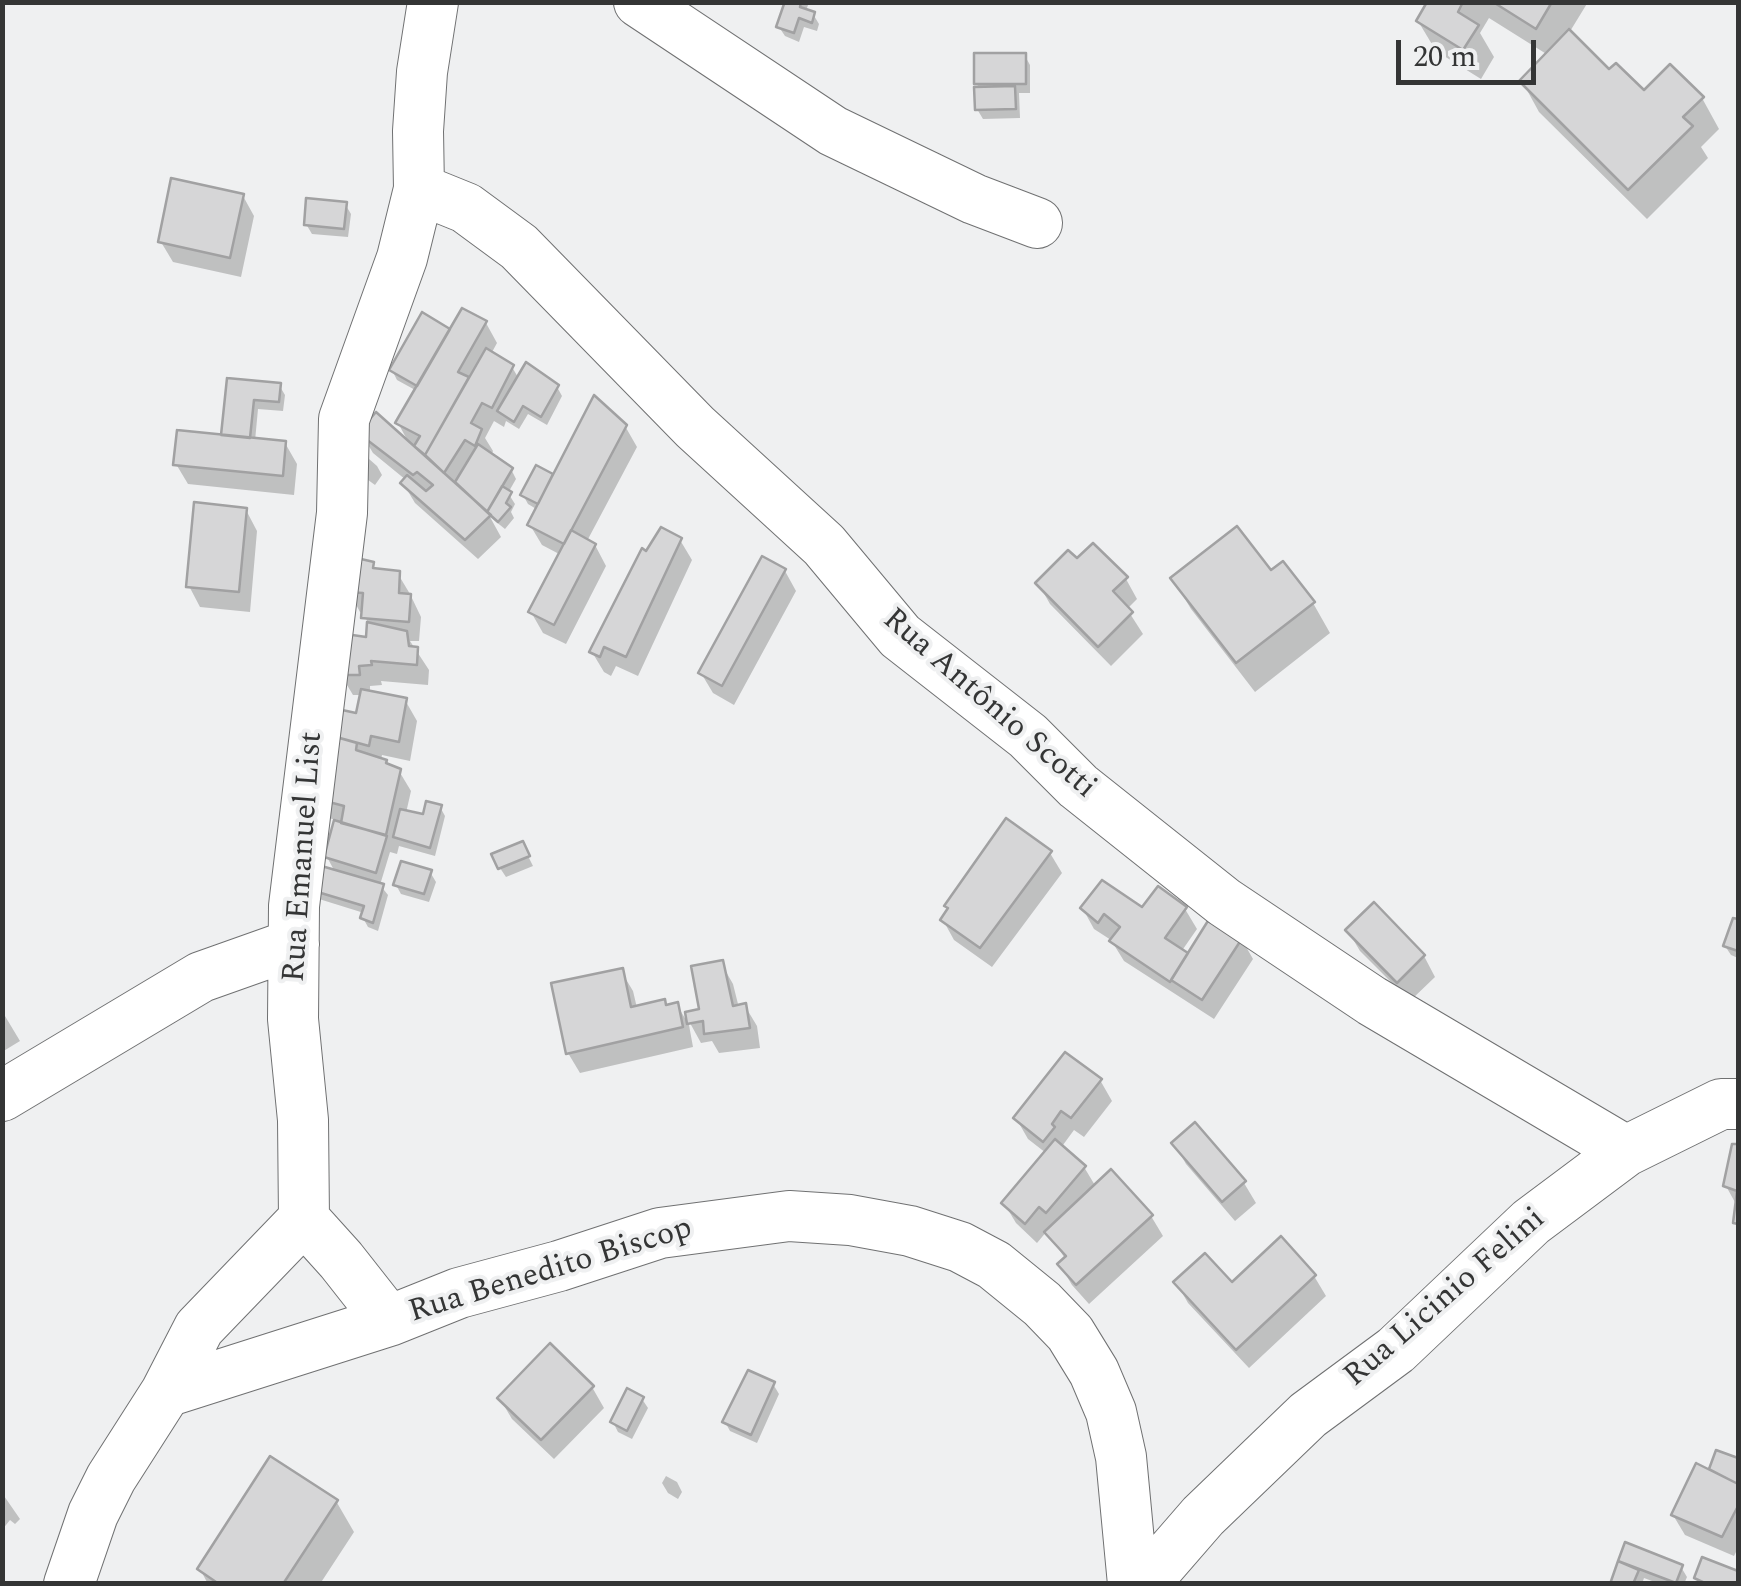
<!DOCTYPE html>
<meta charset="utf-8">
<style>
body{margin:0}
#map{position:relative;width:1741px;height:1586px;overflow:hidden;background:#eff0f1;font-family:Spectral,serif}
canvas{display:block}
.frame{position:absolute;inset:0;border:5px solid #343535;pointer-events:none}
.scale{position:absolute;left:1396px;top:40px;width:140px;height:45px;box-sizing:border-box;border:5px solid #343535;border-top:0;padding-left:12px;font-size:30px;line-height:35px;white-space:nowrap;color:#343535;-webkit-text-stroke:8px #eff0f1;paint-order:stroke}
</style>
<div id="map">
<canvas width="1741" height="1586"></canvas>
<div class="frame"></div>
<div class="scale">20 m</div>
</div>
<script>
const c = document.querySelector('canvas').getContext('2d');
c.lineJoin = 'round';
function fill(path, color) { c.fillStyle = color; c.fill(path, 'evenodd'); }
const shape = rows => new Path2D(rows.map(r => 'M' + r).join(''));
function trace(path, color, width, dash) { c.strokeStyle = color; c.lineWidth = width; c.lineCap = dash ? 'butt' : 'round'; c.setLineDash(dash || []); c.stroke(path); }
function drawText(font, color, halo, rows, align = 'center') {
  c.font = font + ' Spectral,serif'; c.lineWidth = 8; c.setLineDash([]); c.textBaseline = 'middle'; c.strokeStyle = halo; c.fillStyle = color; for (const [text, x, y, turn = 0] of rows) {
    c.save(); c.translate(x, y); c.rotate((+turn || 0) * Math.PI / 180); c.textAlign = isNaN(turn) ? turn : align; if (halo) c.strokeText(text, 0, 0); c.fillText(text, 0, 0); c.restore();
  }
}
fill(shape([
 [782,2,809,2,806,11,813,14,819,24,817,31,804,27,799,42,785,36,779,27,785,8],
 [1430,2,1588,2,1569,33,1609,72,1644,94,1702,98,1719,129,1701,147,1708,158,1647,219,1539,112,1522,81,1548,55,1489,18,1480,33,1494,57,1481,79,1436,51,1418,21],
 [1025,56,1030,65,1030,93,1019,93,1020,118,983,119,977,109,980,89,976,83],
 [243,196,254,216,241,277,173,262,161,242],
 [345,204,351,214,348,237,312,234,306,224],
 [486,323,497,343,491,354,512,367,519,379,557,387,562,396,547,425,528,414,519,429,506,421,504,427,494,421,485,438,493,451,491,456,511,469,516,479,508,493,515,504,511,512,514,518,505,529,490,517,501,537,478,559,415,503,403,483,406,480,373,453,361,433,410,445,398,423,417,391,397,380,392,370,448,331],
 [229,380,279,385,285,395,283,411,258,409,255,441,285,443,297,464,294,495,188,484,176,464,223,437],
 [625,426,637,447,587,541,595,545,606,566,566,644,543,633,531,612,561,555,542,545,530,525,538,510,528,504,523,495,552,476,554,479],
 [352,444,377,466,382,475,375,485,353,469],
 [246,510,257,531,250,612,200,607,189,586],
 [680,540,692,560,638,676,616,666,611,676,604,672,592,652,647,555],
 [1077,561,1126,579,1137,599,1127,609,1143,634,1111,666,1050,604,1038,583],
 [372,565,376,571,398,574,410,594,421,617,419,641,410,641,429,670,428,685,381,681,382,685,370,686,370,694,405,700,417,721,410,761,382,755,381,761,399,771,411,791,406,813,425,817,440,807,445,816,435,856,399,846,397,854,390,852,380,885,388,895,378,931,368,927,363,918,364,913,319,899,314,890,335,872,327,857,337,820,328,818,335,711,358,716,362,695,353,695,341,675,368,640,369,627,364,612,360,612,349,591],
 [785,571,796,591,734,705,713,693,701,673],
 [1271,573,1313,603,1330,633,1255,692,1191,609,1173,579],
 [1050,853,1062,873,992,967,954,940,943,920],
 [527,854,533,866,506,877,500,868],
 [430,872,436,882,429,902,401,894,396,885],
 [1083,909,1185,909,1197,929,1181,952,1188,957,1241,938,1253,959,1214,1019,1124,961,1111,940,1094,929],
 [1735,921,1738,922,1738,958,1731,955,1725,946],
 [1348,931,1424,956,1435,977,1410,1001,1360,951],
 [721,963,733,984,739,1008,745,1006,757,1026,760,1048,719,1053,712,1041,701,1043,690,1023,702,1011],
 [621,971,633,991,637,1008,677,1005,689,1025,693,1047,580,1073,568,1053],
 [2,1011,20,1041,2,1052],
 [1100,1080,1112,1101,1084,1137,1074,1130,1063,1145,1084,1167,1096,1187,1151,1216,1163,1236,1089,1304,1072,1285,1060,1265,1066,1260,1047,1231,1037,1243,1016,1223,1004,1203,1046,1153,1028,1139,1016,1118],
 [1195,1126,1244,1183,1256,1203,1235,1221,1186,1164,1174,1143],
 [1738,1146,1738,1227,1736,1222,1737,1206,1726,1186,1734,1147],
 [1314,1276,1326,1296,1249,1368,1188,1303,1176,1282,1232,1286],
 [773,1384,779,1394,757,1443,730,1431,725,1422],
 [592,1387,604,1408,554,1459,512,1419,500,1399],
 [642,1399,648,1408,632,1439,618,1432,613,1422],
 [1718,1453,1738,1461,1738,1548,1734,1556,1685,1535,1673,1515,1716,1475,1712,1469],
 [666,1476,677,1482,682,1492,678,1499,668,1493,662,1483],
 [2,1493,20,1519,15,1524,10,1520,2,1530],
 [336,1501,354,1532,320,1584,208,1584,200,1569],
 [1626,1546,1681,1567,1687,1577,1684,1584,1660,1584,1644,1578,1642,1584,1613,1584]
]), '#0003');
const building = shape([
 [781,2,801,2,800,7,815,12,812,23,799,18,794,33,776,27,784,4,781,2],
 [1427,2,1463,2,1458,12,1479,25,1463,50,1416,21,1427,2],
 [1493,2,1552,2,1536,29,1493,2],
 [1569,29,1609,69,1616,63,1644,90,1670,64,1704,97,1683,117,1693,126,1628,190,1519,81,1569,29],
 [974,53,1026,53,1026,84,974,84,974,53],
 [1015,86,1016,109,975,110,974,87,1015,86],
 [171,178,244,194,230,258,158,242,171,178],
 [306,198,347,202,344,229,304,225,306,198],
 [462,308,487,321,458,372,469,377,425,455,414,446,420,436,395,423,462,308],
 [422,312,450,329,417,386,389,370,422,312],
 [486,348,514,365,492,408,482,403,471,423,482,429,475,446,465,440,444,473,425,455,486,348],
 [526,362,559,385,541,417,523,406,514,422,497,411,526,362],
 [227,378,281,383,279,402,254,400,250,438,221,435,227,378],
 [594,395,627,425,564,544,527,525,594,395],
 [376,412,491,515,465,540,400,483,407,475,426,491,433,485,417,472,413,475,358,433,376,412],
 [177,430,286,441,283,476,173,465,177,430],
 [478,444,513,468,487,512,455,482,478,444],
 [536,465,553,474,538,504,520,495,536,465],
 [502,486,512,492,506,503,511,507,498,522,487,512,502,486],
 [194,502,247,508,239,592,186,587,194,502],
 [1237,526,1271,570,1283,561,1315,602,1236,663,1170,578,1237,526],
 [661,527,682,538,626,657,604,647,600,657,589,652,642,548,646,551,661,527],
 [571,530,596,544,554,625,528,612,571,530],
 [1093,543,1128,577,1113,591,1133,612,1098,647,1035,583,1068,550,1077,558,1093,543],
 [348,556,374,562,373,568,400,571,399,593,411,594,409,622,361,618,363,593,346,592,348,556],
 [762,556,786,569,722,686,698,673,762,556],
 [367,622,407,631,409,646,418,647,417,665,371,661,372,665,359,666,360,675,338,675,332,632,366,637,367,622],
 [361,689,407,698,399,742,371,736,369,746,329,735,333,708,356,713,361,689],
 [329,735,357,743,356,750,387,760,386,763,401,769,386,835,341,823,344,806,314,798,329,735],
 [426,801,442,805,430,848,393,837,400,809,423,814,426,801],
 [1006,818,1052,851,980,948,940,920,948,908,944,906,1006,818],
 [334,820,387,836,376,873,324,857,334,820],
 [523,841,530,856,498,869,491,854,523,841],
 [401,861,432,870,424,894,393,885,401,861],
 [318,865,384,884,373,923,360,918,364,906,311,890,318,865],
 [1102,880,1142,907,1158,886,1187,907,1165,938,1188,953,1170,982,1109,941,1120,927,1104,914,1098,923,1080,908,1102,880],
 [1374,902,1425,955,1397,983,1345,930,1374,902],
 [1211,916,1243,937,1202,1000,1171,980,1211,916],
 [1733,918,1738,919,1738,951,1723,946,1733,918],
 [723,960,733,1006,746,1003,750,1028,704,1034,703,1021,687,1024,685,1012,699,1009,691,966,723,960],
 [623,968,631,1007,665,999,666,1005,678,1002,683,1027,566,1054,551,983,623,968],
 [1065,1052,1102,1079,1071,1118,1061,1111,1052,1124,1055,1127,1043,1142,1013,1118,1065,1052],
 [1195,1122,1246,1181,1222,1202,1171,1143,1195,1122],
 [1055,1139,1086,1166,1046,1213,1039,1207,1025,1224,1001,1203,1055,1139],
 [1732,1144,1738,1144,1738,1224,1733,1223,1737,1191,1723,1186,1732,1144],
 [1111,1169,1153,1215,1076,1285,1057,1264,1066,1256,1044,1232,1111,1169],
 [1281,1236,1316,1275,1236,1350,1173,1282,1205,1253,1232,1282,1281,1236],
 [550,1343,594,1386,541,1440,497,1398,550,1343],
 [748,1370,775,1382,751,1435,722,1422,748,1370],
 [627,1388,644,1397,627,1431,610,1422,627,1388],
 [1716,1450,1738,1458,1738,1484,1709,1469,1716,1450],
 [270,1456,338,1500,283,1584,219,1584,197,1569,270,1456],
 [1696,1463,1738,1484,1738,1506,1722,1537,1671,1515,1696,1463],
 [1625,1542,1683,1565,1676,1583,1618,1561,1625,1542],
 [1702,1557,1738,1571,1738,1584,1707,1584,1694,1578,1702,1557],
 [1618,1561,1639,1570,1633,1584,1610,1584,1618,1561]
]);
fill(building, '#d6d6d7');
trace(building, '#a1a1a2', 2.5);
const street = shape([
 [433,2,422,72,418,131,419,189,466,208,519,247,695,427,824,545,900,636,1028,736,1078,786,1224,902,1372,1001,1626,1151],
 [639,2,833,131,974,199,1037,223],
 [2,1096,201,977,294,944],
 [304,1219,341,1260,389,1321],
 [166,1392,389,1321,459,1293,559,1266,660,1233,789,1216,850,1220,910,1231,960,1247,994,1265,1042,1304,1070,1333,1094,1372,1111,1412,1121,1457,1133,1584],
 [69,1584,93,1514,111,1478,166,1392,199,1328,304,1219,303,1120,293,1019,294,906,342,513,344,419,402,258,419,189],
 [1144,1584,1203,1516,1308,1415,1396,1350,1531,1222,1626,1151,1721,1104,1738,1104]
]);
trace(street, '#707172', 52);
trace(street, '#fff', 50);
drawText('32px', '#343535', '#eff0f1', [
 ["Rua Antônio Scotti",988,705,41],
 ["Rua Emanuel List",305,857,-86],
 ["Rua Benedito Biscop",551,1272,-17],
 ["Rua Licinio Felini",1446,1299,-41]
]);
</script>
